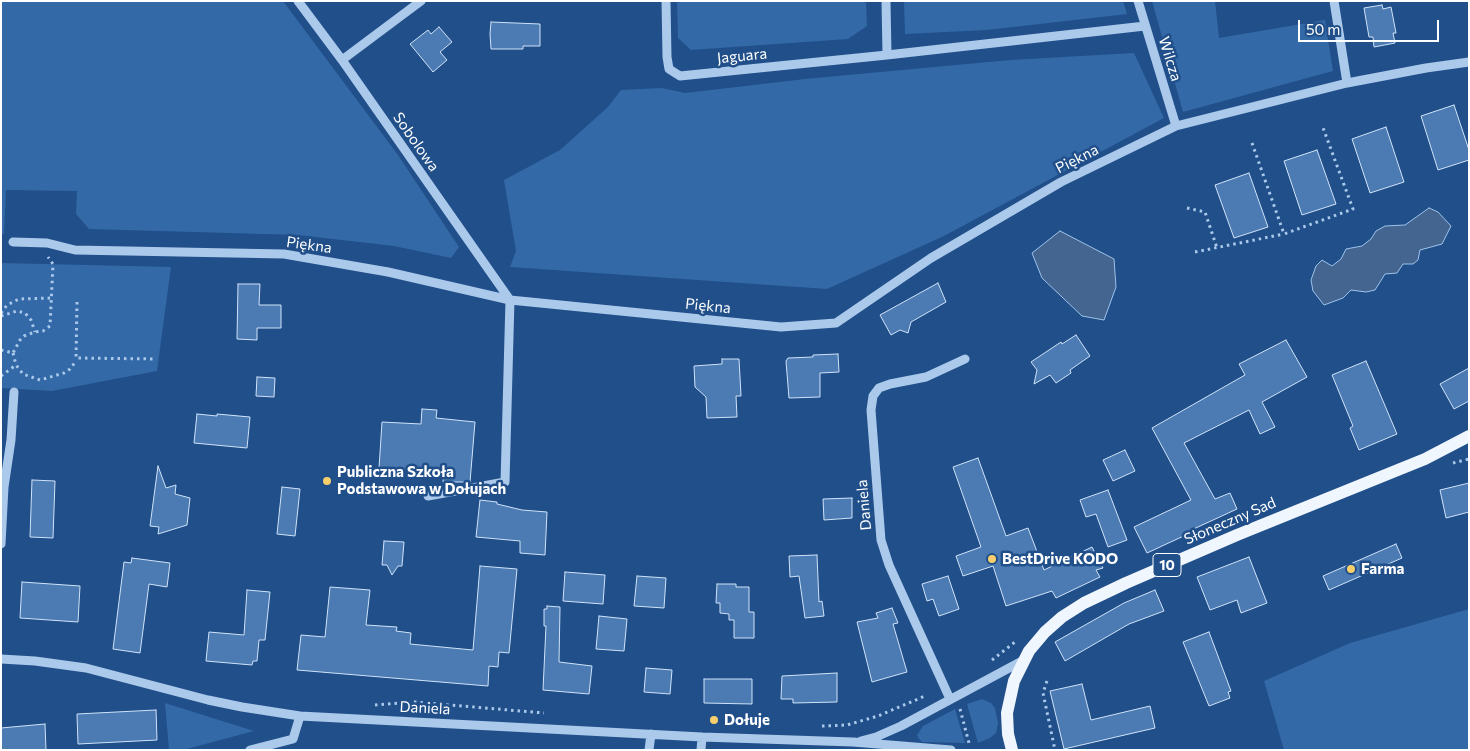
<!DOCTYPE html>
<meta charset="utf-8">
<style>
body{margin:0}
#map{position:relative;width:1470px;height:751px;overflow:hidden;background:#204f8a;font-family:Commissioner,sans-serif}
canvas{display:block}
.frame{position:absolute;inset:0;border:2px solid #fff;pointer-events:none}
.scale{position:absolute;left:1298px;top:20px;width:141px;height:22px;box-sizing:border-box;border:2px solid #fff;border-top:0;padding-left:6px;font-size:15px;line-height:18px;white-space:nowrap;color:#fff;-webkit-text-stroke:4px #204f8a;paint-order:stroke}
</style>
<div id="map">
<canvas width="1470" height="751"></canvas>
<div class="frame"></div>
<div class="scale">50 m</div>
</div>
<script>
const c = document.querySelector('canvas').getContext('2d');
c.lineJoin = 'round';
function fill(path, color) { c.fillStyle = color; c.fill(path, 'evenodd'); }
const shape = rows => new Path2D(rows.map(r => 'M' + r).join(''));
function trace(path, color, width, dash) { c.strokeStyle = color; c.lineWidth = width; c.lineCap = dash ? 'butt' : 'round'; c.setLineDash(dash || []); c.stroke(path); }
function drawText(font, color, halo, rows, align = 'center') {
  c.font = font + ' Commissioner,sans-serif'; c.lineWidth = 5; c.setLineDash([]); c.textBaseline = 'middle'; c.strokeStyle = halo; c.fillStyle = color; for (const [text, x, y, turn = 0] of rows) {
    c.save(); c.translate(x, y); c.rotate((+turn || 0) * Math.PI / 180); c.textAlign = isNaN(turn) ? turn : align; if (halo) c.strokeText(text, 0, 0); c.fillText(text, 0, 0); c.restore();
  }
}
fill(shape([
 [1,1,283,1,398,155,459,247,451,258,394,246,298,235,89,229,76,214,77,191,6,190,4,234,1,234],
 [677,1,866,1,867,26,848,39,691,50,678,38],
 [904,1,1123,1,1127,14,987,30,905,34],
 [1152,1,1215,1,1219,38,1325,20,1333,71,1183,112],
 [1134,53,1164,118,944,236,827,289,510,267,516,251,504,180,560,150,608,107,621,90,662,88,685,93,805,79,1010,60],
 [1,263,171,267,157,371,52,391,1,388],
 [1469,609,1469,750,1284,750,1264,681,1350,643],
 [982,699,991,703,995,708,998,723,996,733,990,738,978,743,967,704],
 [165,703,254,731,183,750,169,750],
 [955,709,965,743,922,742,919,739,917,735,923,726]
]), '#3369a7');
const water = shape([
 [1429,208,1438,212,1451,226,1442,244,1420,250,1418,260,1413,264,1403,264,1397,273,1385,274,1375,290,1366,292,1351,290,1343,298,1324,305,1313,291,1311,280,1316,266,1322,260,1332,266,1341,259,1346,249,1362,246,1371,239,1376,231,1385,226,1405,225,1429,208],
 [1060,231,1114,259,1116,287,1104,320,1082,316,1042,278,1032,253,1060,231]
]);
fill(water, '#43658f');
trace(water, '#9fc4ec', 1);
const building = shape([
 [1382,5,1383,9,1391,7,1396,33,1393,33,1395,43,1374,47,1373,37,1369,37,1364,8,1382,5],
 [491,22,540,24,540,46,523,46,523,49,491,49,490,34,491,22],
 [439,27,452,42,440,52,447,60,433,72,410,44,428,30,431,34,439,27],
 [1454,105,1469,150,1469,160,1438,170,1421,116,1454,105],
 [1386,127,1404,182,1370,193,1352,139,1386,127],
 [1317,150,1336,204,1302,215,1284,161,1317,150],
 [1249,173,1268,227,1234,238,1215,185,1249,173],
 [938,283,946,302,911,322,908,333,900,330,891,335,880,315,938,283],
 [238,284,260,284,259,305,281,305,281,328,257,328,257,340,237,339,238,284],
 [1076,335,1090,356,1070,370,1071,373,1056,383,1050,375,1034,384,1037,370,1031,362,1061,342,1062,344,1076,335],
 [1286,340,1307,377,1262,402,1275,427,1260,434,1249,410,1184,443,1215,499,1230,493,1237,509,1187,532,1188,534,1147,553,1134,527,1191,500,1152,428,1245,375,1239,364,1286,340],
 [838,354,839,372,820,373,820,397,789,398,786,361,788,358,813,357,813,355,838,354],
 [722,359,739,359,741,396,736,396,737,417,707,418,706,397,695,387,694,366,722,364,722,359],
 [1366,361,1397,434,1359,450,1350,428,1353,426,1332,375,1366,361],
 [1469,368,1469,401,1454,409,1440,384,1469,368],
 [257,377,275,378,274,397,256,396,257,377],
 [422,409,437,410,436,418,475,422,470,482,443,482,444,472,379,468,382,422,421,424,422,409],
 [197,414,217,416,217,414,250,417,247,448,194,443,197,414],
 [1125,450,1135,471,1113,481,1103,460,1125,450],
 [978,458,1006,536,1028,528,1044,570,1092,547,1103,568,1096,570,1100,577,1056,598,1052,591,1006,606,993,566,963,576,956,556,981,547,953,467,978,458],
 [158,466,166,488,176,485,175,494,190,498,187,525,158,534,159,527,150,526,158,466],
 [32,480,55,481,53,538,30,537,32,480],
 [1469,483,1469,512,1446,518,1440,490,1469,483],
 [282,487,300,489,295,536,277,534,282,487],
 [1108,490,1127,540,1108,547,1096,514,1086,517,1080,500,1108,490],
 [852,498,852,518,824,520,823,499,852,498],
 [480,500,497,502,497,504,522,510,547,512,545,555,520,553,520,541,476,537,480,500],
 [384,541,404,542,402,566,398,566,392,575,387,565,382,565,384,541],
 [1396,544,1402,558,1329,590,1323,576,1396,544],
 [817,555,819,602,822,601,824,616,805,618,799,576,790,577,789,556,817,555],
 [1249,557,1267,603,1241,613,1237,600,1210,610,1197,577,1249,557],
 [132,558,170,563,167,587,149,584,140,653,113,649,124,562,131,563,132,558],
 [480,566,517,569,509,653,499,652,498,667,489,666,488,686,297,670,301,635,325,637,330,587,370,590,366,625,397,627,396,631,411,633,410,644,473,650,480,566],
 [565,572,605,575,603,604,563,601,565,572],
 [637,576,666,578,664,608,634,606,637,576],
 [948,576,959,609,939,616,933,599,927,601,922,584,948,576],
 [22,582,80,586,78,622,20,618,22,582],
 [717,584,736,584,736,587,749,587,749,612,754,612,754,638,734,638,734,620,729,620,729,614,720,613,720,603,716,603,717,584],
 [247,590,270,592,265,640,259,640,257,661,253,661,252,665,206,661,209,632,244,635,247,590],
 [1155,590,1164,611,1129,624,1065,661,1055,642,1124,603,1155,590],
 [547,606,560,607,559,662,592,666,589,694,543,690,546,626,544,626,544,609,547,609,547,606],
 [892,608,898,623,893,624,907,672,872,682,857,622,878,618,876,613,892,608],
 [599,616,627,619,624,651,596,649,599,616],
 [1209,632,1231,691,1228,692,1230,698,1209,706,1183,642,1209,632],
 [646,668,672,670,670,694,644,692,646,668],
 [837,673,837,702,793,703,793,699,781,699,782,676,837,673],
 [704,679,752,679,752,704,704,703,704,679],
 [1082,684,1091,720,1150,706,1155,728,1064,749,1050,691,1082,684],
 [156,710,157,740,78,744,77,714,156,710],
 [45,724,46,750,1,750,1,728,45,724]
]);
fill(building, '#4c7bb3');
trace(building, '#d0e3f8', 1);
trace(shape([
 [1252,143,1284,234,1353,209,1322,125],
 [1187,208,1205,212,1217,248],
 [1195,252,1284,234],
 [77,302,76,358,156,359],
 [1,313,7,305,19,299,52,298],
 [1,316,17,311,25,313,31,320,35,332],
 [1,350,13,353,20,340,24,336,35,332,43,331,50,326,53,264,48,257],
 [13,353,16,365],
 [1,376,16,365,23,374,40,380,64,373,70,369,76,361],
 [1453,463,1469,459],
 [992,660,1015,642],
 [1047,681,1043,693,1055,750],
 [375,705,415,702,544,713],
 [960,709,969,743],
 [822,726,847,725,878,716,925,696]
]), '#abc9eb', 3, [2.5, 4]);
trace(shape([
 [298,1,342,60,510,300],
 [666,1,667,57,669,69,680,76,887,55,1145,26],
 [886,1,887,55],
 [1138,1,1176,126],
 [1334,1,1347,83],
 [342,60,421,1],
 [13,242,47,243,75,250,284,254,388,272,510,300,781,327,836,323,931,258,1061,182,1176,126,1347,83,1426,68,1469,62],
 [428,496,505,482,510,300],
 [1,544,4,487,11,440,14,392],
 [1,659,35,661,86,668,208,700,242,707,300,716,702,737,853,742,951,750],
 [950,699,889,565,881,540,871,410,873,396,879,388,890,384,926,377,965,359],
 [861,741,876,737,901,726,1024,660],
 [250,750,293,739,300,716],
 [649,750,651,734],
 [701,750,702,737]
]), '#abc9eb', 9);
trace(shape([
 [1012,750,1008,734,1007,713,1014,681,1029,651,1045,632,1062,617,1084,603,1126,583,1237,535,1425,459,1469,436]
]), '#f0f6fe', 12);
for (const [x, y, r, color] of [
 [327,481,5,"#f9cf6c"],
 [992,559,5,"#f9cf6c"],
 [1351,569,5,"#f9cf6c"],
 [714,720,5,"#f9cf6c"]
]) { const dot = new Path2D(); dot.arc(x, y, r, 0, 2 * Math.PI); c.fillStyle = color; c.fill(dot); trace(dot, '#204f8a', 2); }
for (const [x, y, w] of [
 [1167,565,28]
]) { const box = new Path2D(); box.roundRect(x - w / 2, y - 11.5, w, 23, 4); c.fillStyle = '#204f8a'; c.fill(box); trace(box, '#fff', 1); }
drawText('bold 14px', '#fff', null, [
 ["10",1167,565]
]);
drawText('15px', '#fff', '#204f8a', [
 ["Jaguara",742,56,-6],
 ["Wilcza",1170,59,73],
 ["Sobolowa",416,142,55],
 ["Piękna",1077,159,-27],
 ["Piękna",309,245,8],
 ["Piękna",708,306,6],
 ["Daniela",864,505,-95],
 ["Słoneczny Sad",1230,521,-23],
 ["Daniela",425,708,3]
]);
drawText('bold 15px', '#fff', '#204f8a', [
 ["Publiczna Szkoła",337,472],
 ["Podstawowa w Dołujach",337,489],
 ["BestDrive KODO",1002,559],
 ["Farma",1361,569],
 ["Dołuje",724,720]
], 'left');
</script>
